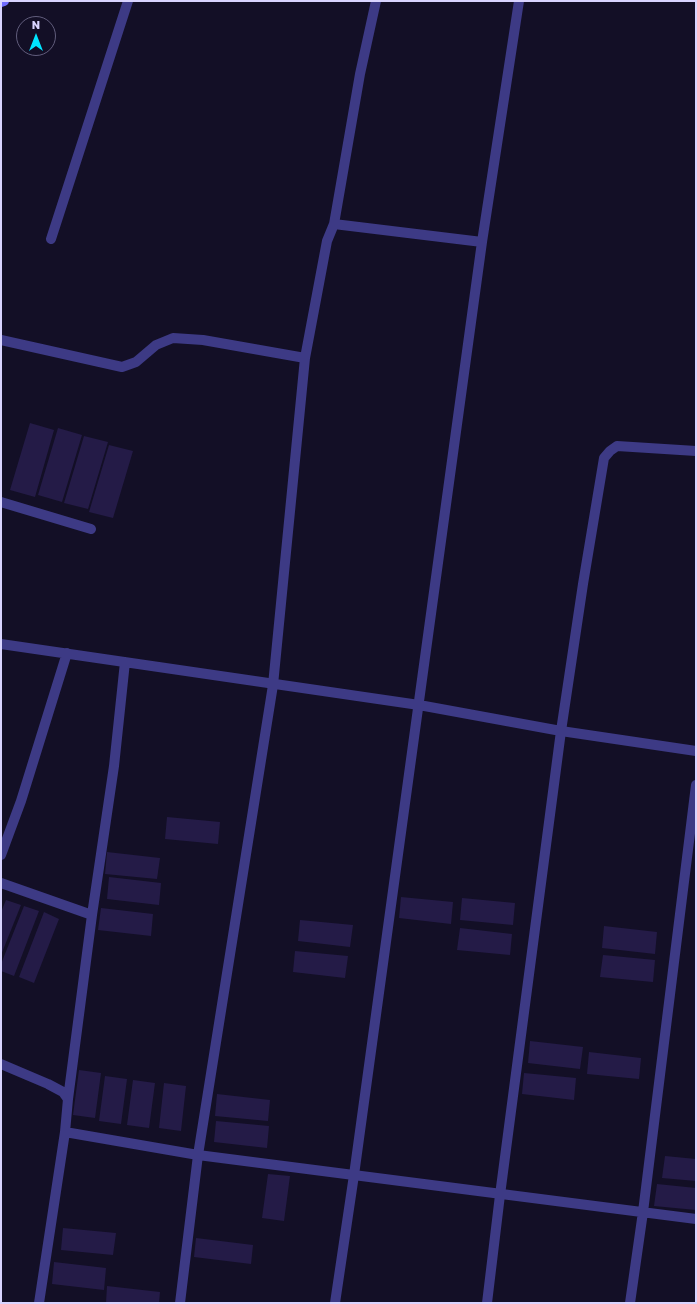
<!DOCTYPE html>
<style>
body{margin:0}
#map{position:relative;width:697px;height:1304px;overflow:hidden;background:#130f26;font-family:"Golos Text",sans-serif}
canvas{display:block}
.frame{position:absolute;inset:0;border:2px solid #d9d4ff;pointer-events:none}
.north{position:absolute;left:16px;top:16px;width:40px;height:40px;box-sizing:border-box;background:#130f26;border:1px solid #625e7d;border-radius:50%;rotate:0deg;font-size:11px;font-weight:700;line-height:16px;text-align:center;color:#d9d4ff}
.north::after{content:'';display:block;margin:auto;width:14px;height:18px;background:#00e5ff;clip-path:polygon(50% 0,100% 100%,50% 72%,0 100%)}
</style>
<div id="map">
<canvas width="697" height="1304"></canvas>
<div class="frame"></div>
<div class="north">N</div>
</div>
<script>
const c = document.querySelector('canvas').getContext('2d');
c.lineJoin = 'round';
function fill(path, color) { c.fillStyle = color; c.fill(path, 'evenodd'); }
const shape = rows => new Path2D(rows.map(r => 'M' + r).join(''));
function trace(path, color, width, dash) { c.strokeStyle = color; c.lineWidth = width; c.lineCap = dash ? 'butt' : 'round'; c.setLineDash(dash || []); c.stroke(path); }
fill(shape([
 [30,423,54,430,35,497,10,490],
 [58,428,82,435,62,502,38,495],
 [84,436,108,442,88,509,64,503],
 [109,445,133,451,113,518,89,512],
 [167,817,220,822,218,844,165,839],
 [107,852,160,858,157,879,105,874],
 [109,877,161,883,159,905,107,899],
 [401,897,453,902,451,924,399,918],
 [462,898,515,903,513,925,460,920],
 [6,900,21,905,1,955,1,912],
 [24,906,39,911,14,976,1,971,1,964],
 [101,908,153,914,151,936,98,930],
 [44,912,59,919,34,983,19,977],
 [300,920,353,925,350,947,298,941],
 [604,926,657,932,655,954,602,948],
 [460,928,512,934,510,955,457,950],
 [295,951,348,956,345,978,293,972],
 [603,955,655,960,653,982,600,977],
 [530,1041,583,1047,580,1069,528,1063],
 [589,1052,641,1058,639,1079,587,1074],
 [79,1070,101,1073,95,1118,73,1115],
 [524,1073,576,1078,574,1100,522,1094],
 [105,1076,127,1079,121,1124,99,1121],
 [133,1080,155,1083,149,1128,127,1125],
 [164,1083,186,1086,181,1131,159,1128],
 [217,1094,270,1100,268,1121,215,1116],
 [216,1121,269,1126,267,1148,214,1142],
 [665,1156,696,1159,696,1181,662,1178],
 [268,1174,290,1176,284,1221,262,1218],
 [657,1184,696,1188,696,1210,654,1206],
 [63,1228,116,1233,113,1255,61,1250],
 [196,1238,253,1245,251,1264,194,1257],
 [54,1262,106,1268,104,1290,52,1284],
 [107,1286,160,1292,159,1303,106,1303]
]), '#241b47');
trace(shape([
 [334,224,482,242],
 [51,239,128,1],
 [1,340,122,367,136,362,156,345,173,338,203,340,305,358],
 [1,502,91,529],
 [1,644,419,705,561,731,696,751],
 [1,855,21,801,67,653],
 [1,883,92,915],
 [1,1064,48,1084,63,1092,68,1099,65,1132,198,1155,696,1219],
 [68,1099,92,915,114,766,125,662],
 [39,1303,65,1132],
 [180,1303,198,1155,273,685,305,358,327,241,334,224,360,74,376,1],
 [335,1303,354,1175,482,242,519,1],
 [487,1303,500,1195,561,731,583,584,604,458,610,451,617,446,696,451],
 [630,1303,643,1212,696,785]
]), '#3d3a85', 10);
trace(shape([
 [1,2,4,1]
]), '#6f6bff', 10);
</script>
